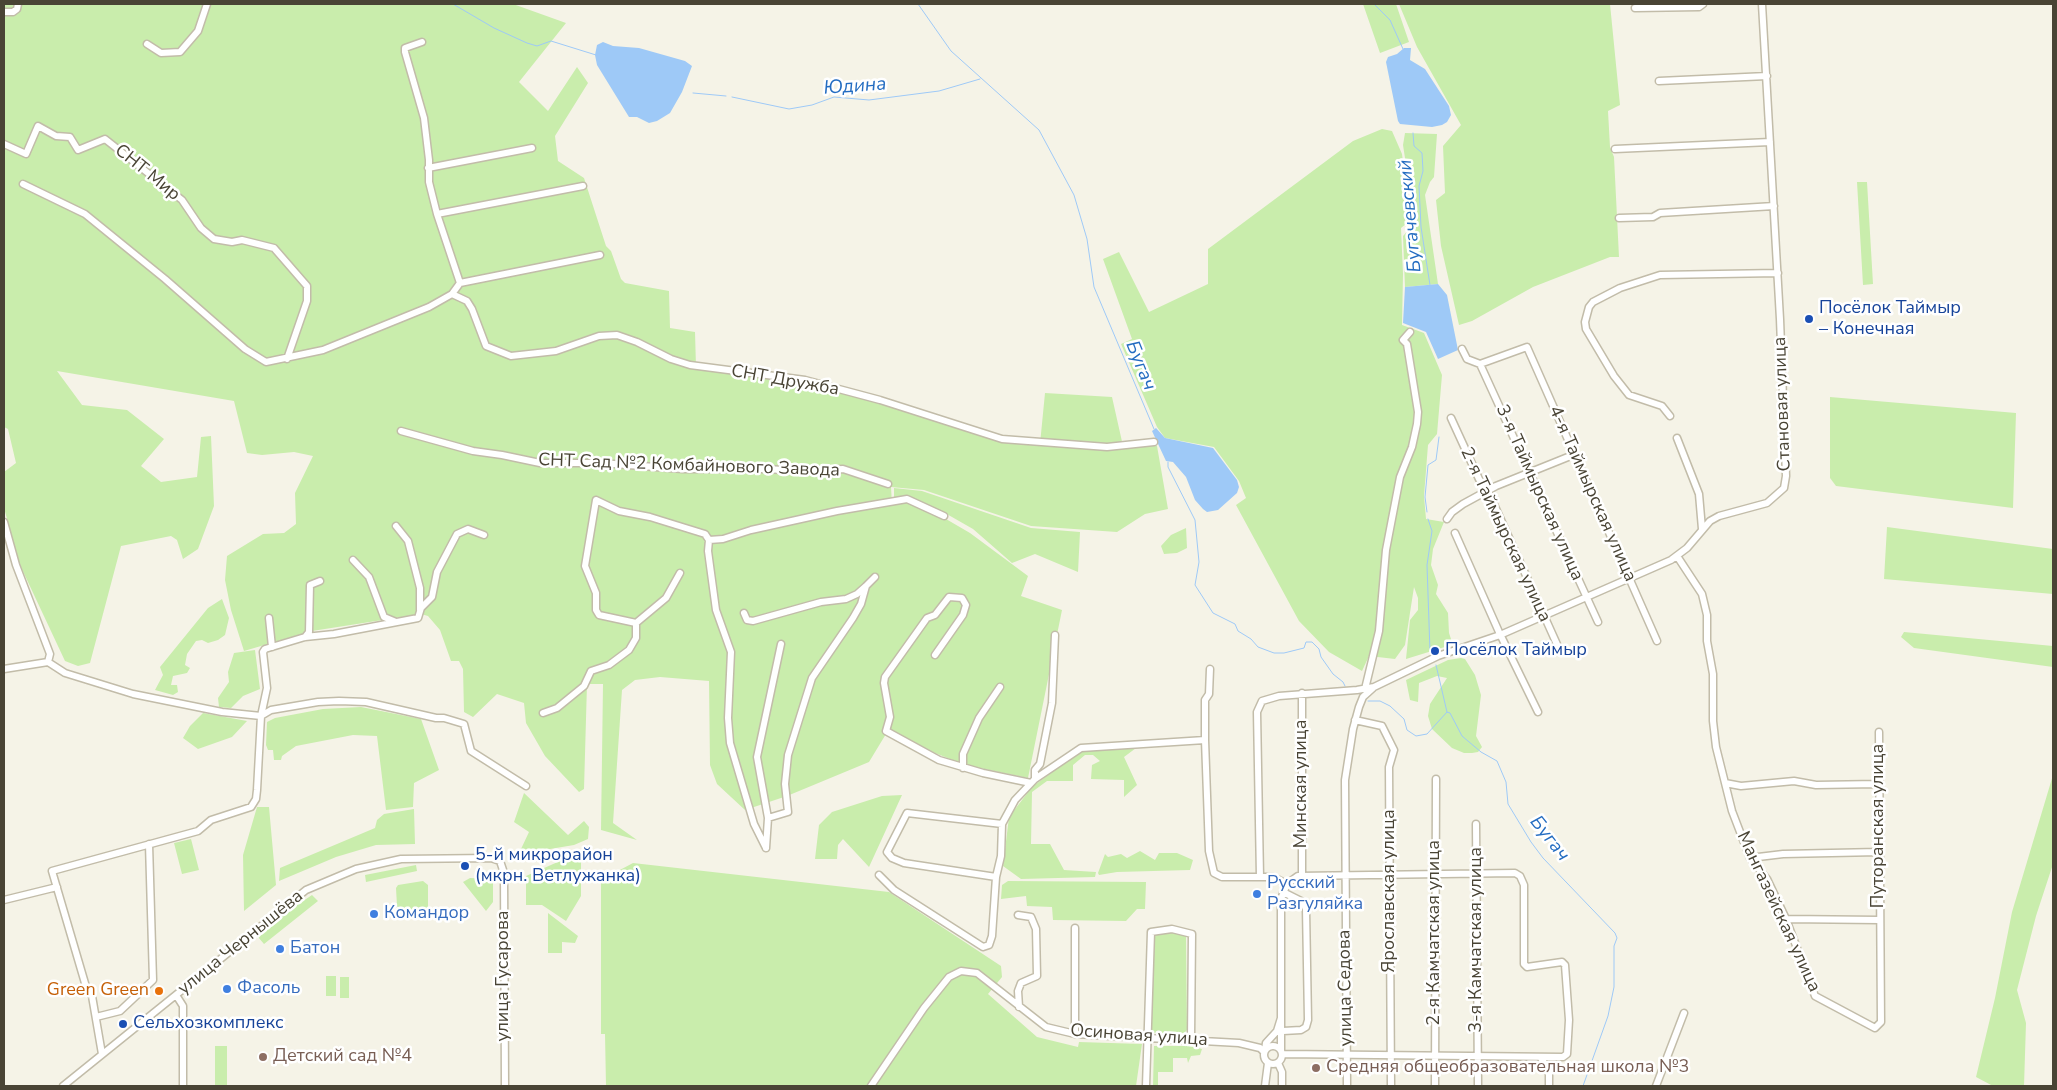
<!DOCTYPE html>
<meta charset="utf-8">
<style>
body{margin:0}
#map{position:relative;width:2057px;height:1090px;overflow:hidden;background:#f5f3e7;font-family:"Nunito Sans",sans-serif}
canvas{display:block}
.frame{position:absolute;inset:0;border:5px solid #494435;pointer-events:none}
</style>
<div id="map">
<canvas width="2057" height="1090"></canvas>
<div class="frame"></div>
</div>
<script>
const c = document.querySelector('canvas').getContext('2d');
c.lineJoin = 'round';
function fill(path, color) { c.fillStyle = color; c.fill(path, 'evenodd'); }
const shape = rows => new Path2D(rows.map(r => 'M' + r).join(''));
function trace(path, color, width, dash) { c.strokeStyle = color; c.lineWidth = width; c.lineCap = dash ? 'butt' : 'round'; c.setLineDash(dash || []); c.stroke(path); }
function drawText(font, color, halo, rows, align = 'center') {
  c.font = font + ' "Nunito Sans",sans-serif'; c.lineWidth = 5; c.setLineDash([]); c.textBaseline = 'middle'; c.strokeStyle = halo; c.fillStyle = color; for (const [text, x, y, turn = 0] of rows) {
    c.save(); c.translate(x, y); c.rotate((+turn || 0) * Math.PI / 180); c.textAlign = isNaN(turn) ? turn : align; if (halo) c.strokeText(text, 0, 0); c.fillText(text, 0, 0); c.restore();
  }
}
fill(shape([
 [4,4,513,4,566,23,519,82,548,111,577,67,588,83,555,136,558,161,584,178,606,246,611,251,621,279,625,283,669,291,670,328,695,332,696,367,804,382,877,400,1003,441,1040,444,1045,393,1112,397,1123,446,1157,446,1168,509,1145,514,1117,532,1031,526,924,490,891,487,892,504,905,502,946,519,970,533,1028,576,1021,596,1062,610,1028,778,965,765,935,753,889,729,869,762,787,796,745,810,717,784,710,765,709,681,660,677,635,680,622,690,613,823,637,840,601,830,603,684,587,684,584,789,579,792,545,756,526,723,524,703,497,694,473,717,464,712,463,669,459,661,451,661,440,630,428,616,421,614,312,631,244,651,231,610,225,580,227,556,263,534,284,533,296,524,295,493,313,456,294,452,262,455,247,453,234,401,57,371,82,405,127,410,164,439,141,466,161,482,197,477,201,437,211,436,214,506,198,549,183,559,177,540,171,536,121,546,90,663,78,666,65,661,20,565,4,508,4,472,16,463,8,429,4,427],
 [1363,4,1396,4,1409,42,1380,53],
 [1399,4,1610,4,1620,105,1608,111,1610,147,1614,157,1619,257,1610,257,1533,287,1472,321,1459,325,1441,246,1436,200,1445,193,1443,146,1461,125,1417,47],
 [1382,129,1392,131,1402,154,1411,220,1401,228,1403,274,1402,325,1424,333,1442,375,1437,434,1428,445,1424,496,1426,519,1444,522,1433,549,1431,565,1438,585,1436,594,1448,613,1449,633,1452,642,1448,646,1406,659,1410,620,1418,610,1418,598,1414,587,1405,645,1395,659,1369,656,1362,671,1329,652,1299,621,1236,505,1246,498,1239,481,1214,447,1165,438,1157,427,1121,344,1132,339,1103,259,1119,252,1149,312,1208,284,1208,249,1353,141],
 [1405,133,1437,134,1434,177,1430,182,1425,195,1438,284,1405,287,1403,236,1415,223,1403,145],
 [1857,182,1867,182,1873,284,1863,285],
 [1830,397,2016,413,2013,508,1836,486,1830,478],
 [894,488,922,491,1031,528,1080,532,1078,572,1035,554,1012,563,973,529,945,513,907,498,894,497],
 [1887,527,2053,549,2053,594,1884,579],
 [1186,528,1187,548,1177,553,1164,554,1161,546,1171,535],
 [222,599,229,618,225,635,218,640,208,643,202,640,196,641,187,654,185,665,190,668,187,673,173,676,171,685,177,685,178,692,173,695,155,690,163,675,160,667,208,608],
 [1904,632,2053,646,2053,667,1914,648,1901,637],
 [255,650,260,689,243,696,231,708,219,707,218,698,229,682,228,672,234,653],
 [1461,658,1465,659,1475,675,1481,695,1476,736,1482,747,1478,752,1472,753,1464,753,1452,748,1432,729,1428,716,1430,704,1447,678,1437,676,1419,683,1418,702,1410,700,1406,680,1448,660],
 [361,707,421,719,439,770,414,783,413,807,386,810,377,736,353,735,296,746,282,756,281,760,274,760,273,750,268,750,266,745,267,722,275,718,323,709],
 [203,713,247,721,232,737,198,749,183,738,190,726],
 [1136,748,1124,757,1137,785,1124,797,1124,780,1091,779,1092,765,1100,761,1093,755,1085,755,1073,765,1073,781,1047,781,1032,792,1031,844,1050,844,1064,870,1096,872,1095,877,1021,879,1003,866,1009,817,1032,787,1082,750],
 [2053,775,2053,864,2036,916,2017,990,2026,1023,2024,1086,1993,1086,1976,1077,1995,998,2012,912],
 [524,793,568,835,584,821,589,827,588,839,574,845,538,851,521,849,529,832,514,822],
 [902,795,869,867,843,839,838,845,837,859,815,859,819,825,832,812,882,796],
 [257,807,269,807,276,885,244,911,243,855],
 [414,809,415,844,376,845,336,857,279,881,280,868,375,828,377,820,384,814],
 [191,839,199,870,182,874,174,843],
 [1140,851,1155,860,1159,853,1177,853,1193,860,1190,870,1117,872,1099,875,1098,873,1105,854,1108,857,1121,854,1127,858],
 [581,858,581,896,566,921,542,905,526,905,526,876,560,861],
 [633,863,889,892,1001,966,1002,977,988,994,1037,1037,1078,1047,1079,1042,1142,1044,1136,1086,606,1086,605,1034,601,1034,601,880],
 [416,865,417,871,366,882,365,875],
 [470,878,493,879,493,902,486,911,463,882],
 [423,881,428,885,428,911,425,915,412,918,404,915,397,906,396,888,398,885],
 [1008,881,1146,882,1145,909,1137,909,1126,921,1053,920,1052,907,1027,906,1026,896,1001,899,1002,885],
 [312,895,318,901,264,944,258,937,284,914],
 [548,913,578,936,575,943,562,942,562,953,548,953],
 [1168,931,1183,933,1186,936,1187,1030,1184,1033,1153,1033,1151,1030,1153,939,1157,934],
 [326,976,336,976,336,996,326,996],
 [340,977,349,977,349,998,340,998],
 [215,1046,227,1046,227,1086,215,1086],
 [1154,1046,1189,1046,1202,1049,1200,1055,1191,1056,1188,1063,1187,1058,1173,1058,1173,1072,1158,1072,1158,1086,1173,1086,1153,1086]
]), '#c9edac');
fill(shape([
 [603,42,613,46,639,48,685,61,692,66,682,92,670,113,657,121,649,123,637,117,629,117,597,65,595,55,597,45],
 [1404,48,1411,48,1410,60,1425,69,1449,106,1451,115,1447,122,1442,125,1432,127,1400,124,1398,121,1386,62,1388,57,1397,54],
 [1438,284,1447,295,1458,350,1438,359,1426,332,1403,323,1405,287],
 [1156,428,1165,438,1213,448,1237,480,1239,487,1237,493,1218,510,1207,512,1203,509,1195,500,1186,477,1173,462,1166,461,1152,431]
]), '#9ec9f7');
trace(shape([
 [453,4,494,28,527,43,537,46,551,41,596,55],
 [918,4,951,51,1039,130,1074,195,1087,239,1094,287,1154,429],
 [1374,4,1390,20,1403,49],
 [693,93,726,96],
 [732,97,789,109,812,105,834,97,869,100,939,91,980,79],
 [1413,133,1414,146,1422,153,1423,171,1419,186,1421,227,1430,285],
 [1168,462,1168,467,1195,520,1199,562,1195,585,1213,613,1235,624,1238,631,1251,639,1258,647,1274,653,1284,653,1304,648,1306,642,1312,642,1319,649,1321,657,1333,674,1343,682,1345,686],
 [1427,512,1425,497,1428,465,1436,460,1439,437],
 [1428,519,1432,531,1427,565,1430,651],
 [1436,665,1447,712],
 [1368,701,1380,701,1390,706,1404,719,1407,730,1416,736,1427,734,1447,712,1450,713,1462,736,1481,752,1497,761,1506,782,1508,804,1531,842,1543,858,1615,933,1617,938,1614,946,1614,987,1608,1016,1583,1086]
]), '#9ec9f7', 1);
const minor = shape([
 [1635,8,1699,7,1703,4],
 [4,12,13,12,17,9,18,4],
 [422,42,405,48,405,52,424,118,429,160,429,182,437,214,460,283,452,294],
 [147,44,161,53,180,52,198,31,207,4],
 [1659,81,1767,76],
 [4,144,26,154,38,126,56,136,70,137,78,150,105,139,182,200,201,228,214,239,232,242,242,240,274,248,307,286,307,301,287,359],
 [1615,149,1770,142],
 [428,168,532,148],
 [23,184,85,214,165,279,245,349,266,362,323,350,429,307,452,294],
 [437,214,583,186],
 [1619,218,1653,217,1660,213,1774,206],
 [460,283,600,255],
 [452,294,467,301,472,309,486,346,511,356,556,351,599,336,617,335,637,342,671,359,690,365,805,380,880,400,1002,439,1107,447,1154,442],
 [1462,349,1467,359,1480,364,1527,347,1657,641],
 [1480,364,1598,622],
 [1670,416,1662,406,1629,395,1614,376,1586,329,1585,322,1589,307,1593,302,1620,288,1660,275,1778,273],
 [1451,418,1479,479,1488,491,1560,651],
 [401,431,473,451,502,455,540,463,600,463,683,469,765,469,803,471,843,469,888,484],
 [1677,438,1699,494,1702,529],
 [1447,519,1452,512,1463,504,1496,486,1573,455],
 [4,522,16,565,50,654,48,662],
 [396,526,408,541,420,588,420,610],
 [1455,533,1499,632,1538,712],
 [1677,556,1702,594,1707,615,1707,641,1713,674,1713,721,1716,747,1732,811,1750,858,1767,879,1786,919,1815,996,1875,1028,1881,1022,1879,732],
 [353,560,369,577,384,617,396,622],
 [744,613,747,620,753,621,821,602,846,599,857,594,866,586],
 [269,618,272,647],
 [636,623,599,615,596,610,596,593,585,566,596,500,619,511,650,517,705,534,709,540],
 [305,637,309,632,310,585,320,581],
 [935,655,963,615,966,605,962,598,949,597,935,615,927,618,885,677,884,683,890,717,886,731,939,760,983,773,1031,783],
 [4,669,48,662,65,673,133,694,222,712,261,716,271,710,318,702,339,701,366,702,436,718,444,718,464,724,471,751,526,786],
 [1210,669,1209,694,1205,700,1205,740,1209,851,1214,873,1222,877,1273,877,1287,884],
 [1365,689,1379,631,1386,550,1400,477,1412,447,1417,424,1418,412,1407,344,1403,340,1410,332],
 [543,713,557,708,584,686,591,671,609,665,629,650,636,638,636,623,666,598,680,573],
 [1355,720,1382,726,1394,750,1389,767,1391,1086],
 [963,768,963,754,979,718,1000,687],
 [1035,779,1035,770,1040,764,1052,703,1055,635],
 [1725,783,1741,786,1794,781,1816,785,1878,784],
 [768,818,757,757,781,644],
 [1476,824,1478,1086],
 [766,848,754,824,730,743,728,718,731,652,716,610,708,551,709,540,723,539,751,530,837,511,907,499,944,516],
 [766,848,768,818,788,812,785,784,788,755,812,678,853,618,861,604,866,586,875,577],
 [1750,858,1783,854,1879,852],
 [879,875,894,890,983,947,989,945,992,936,996,877,1001,856,1002,824,1015,800,1035,779,1081,748,1205,740],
 [1302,876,1302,693],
 [996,877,904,863,892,858,887,852,907,813,1002,824],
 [1260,877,1257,712,1262,701,1279,696,1357,690,1374,687,1438,656,1500,635,1671,560,1687,548,1710,521,1719,516,1767,503,1784,488,1786,476,1780,319,1762,4],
 [4,900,57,887],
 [1018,915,1031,917,1036,929,1037,976,1021,983,1018,991,1019,1007],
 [1786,919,1879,920],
 [1075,928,1075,1034],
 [176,995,183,1006,183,1086],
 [96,1017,120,1011,153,980,149,844],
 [1283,1031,1301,1030,1306,1027,1308,1020,1306,909,1303,902,1283,892],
 '1264 1055a9 9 0 1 1 18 0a9 9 0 1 1-18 0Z',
 [1265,1050,1266,1043,1277,1031,1281,1018],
 [1281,1050,1281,899,1287,884,1298,876,1515,873,1520,876,1524,885,1524,964,1527,967,1562,962,1565,965,1569,1020,1567,1054,1563,1057,1283,1054],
 [102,1054,92,996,87,990,52,871,198,831,211,820,251,807,256,799,257,790,261,716,267,688,263,652,265,649,305,637,334,634,418,618,421,608,432,597,437,572,457,534,468,529,484,535],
 [1541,1058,1549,1070,1549,1086],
 [1278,1063,1282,1072,1282,1086],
 [63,1086,306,890,356,869,401,859,491,858,500,861,504,873,505,1086],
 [871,1086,924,1008,949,977,961,971,977,973,1046,1027,1075,1034,1239,1043,1260,1048,1264,1052],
 [1146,1086,1151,932,1172,929,1192,934,1191,1039],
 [1265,1086,1268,1063],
 [1347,1086,1345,780,1353,729,1359,707,1363,697,1373,688],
 [1435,1086,1436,779],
 [1656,1086,1684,1013]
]);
trace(minor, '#c2bca9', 9);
trace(minor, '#fff', 6);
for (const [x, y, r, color] of [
 [1809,319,5,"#1a4fb4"],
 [1435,651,5,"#1a4fb4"],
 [465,866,5,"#1a4fb4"],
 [1257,894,5,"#3f7fe0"],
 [374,914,5,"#3f7fe0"],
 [280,949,5,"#3f7fe0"],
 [227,989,5,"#3f7fe0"],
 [159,991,5,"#e8710a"],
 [123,1024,5,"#1a4fb4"],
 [263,1057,5,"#8d6e63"],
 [1316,1068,5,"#8d6e63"]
]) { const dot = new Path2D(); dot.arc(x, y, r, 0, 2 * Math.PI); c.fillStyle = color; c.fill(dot); trace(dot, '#fff', 2); }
drawText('18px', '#494435', '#fff', [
 ["СНТ Мир",147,173,39],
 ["СНТ Дружба",785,381,10],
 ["Становая улица",1783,404,-92],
 ["СНТ Сад №2 Комбайнового Завода",689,466,2],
 ["3-я Таймырская улица",1539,493,66],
 ["4-я Таймырская улица",1592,494,66],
 ["2-я Таймырская улица",1505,535,65],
 ["Минская улица",1302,784,-90],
 ["Путоранская улица",1879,826,-90],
 ["Ярославская улица",1390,891,-90],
 ["Мангазейская улица",1778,912,65],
 ["2-я Камчатская улица",1435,933,-90],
 ["3-я Камчатская улица",1477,940,-90],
 ["улица Чернышёва",241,943,-39],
 ["улица Гусарова",504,976,-90],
 ["улица Седова",1346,988,-91],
 ["Осиновая улица",1139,1036,4]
]);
drawText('18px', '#164399', '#fff', [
 ["Посёлок Таймыр",1819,309],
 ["– Конечная",1819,330],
 ["Посёлок Таймыр",1445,651],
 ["5-й микрорайон",475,856],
 ["(мкрн. Ветлужанка)",475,877],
 ["Сельхозкомплекс",133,1024]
], 'left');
drawText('18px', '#366cbe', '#fff', [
 ["Русский",1267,884],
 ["Разгуляйка",1267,905],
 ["Командор",384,914],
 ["Батон",290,949],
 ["Фасоль",237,989]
], 'left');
drawText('18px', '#c56008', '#fff', [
 ["Green Green",149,991]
], 'right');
drawText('18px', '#785e54', '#fff', [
 ["Детский сад №4",273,1057],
 ["Средняя общеобразовательная школа №3",1326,1068]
], 'left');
drawText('italic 19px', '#236cc1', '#fff', [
 ["Юдина",855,87,-4],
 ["Бугачевский",1411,216,-95],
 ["Бугач",1140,366,68],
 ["Бугач",1549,839,52]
]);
</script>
